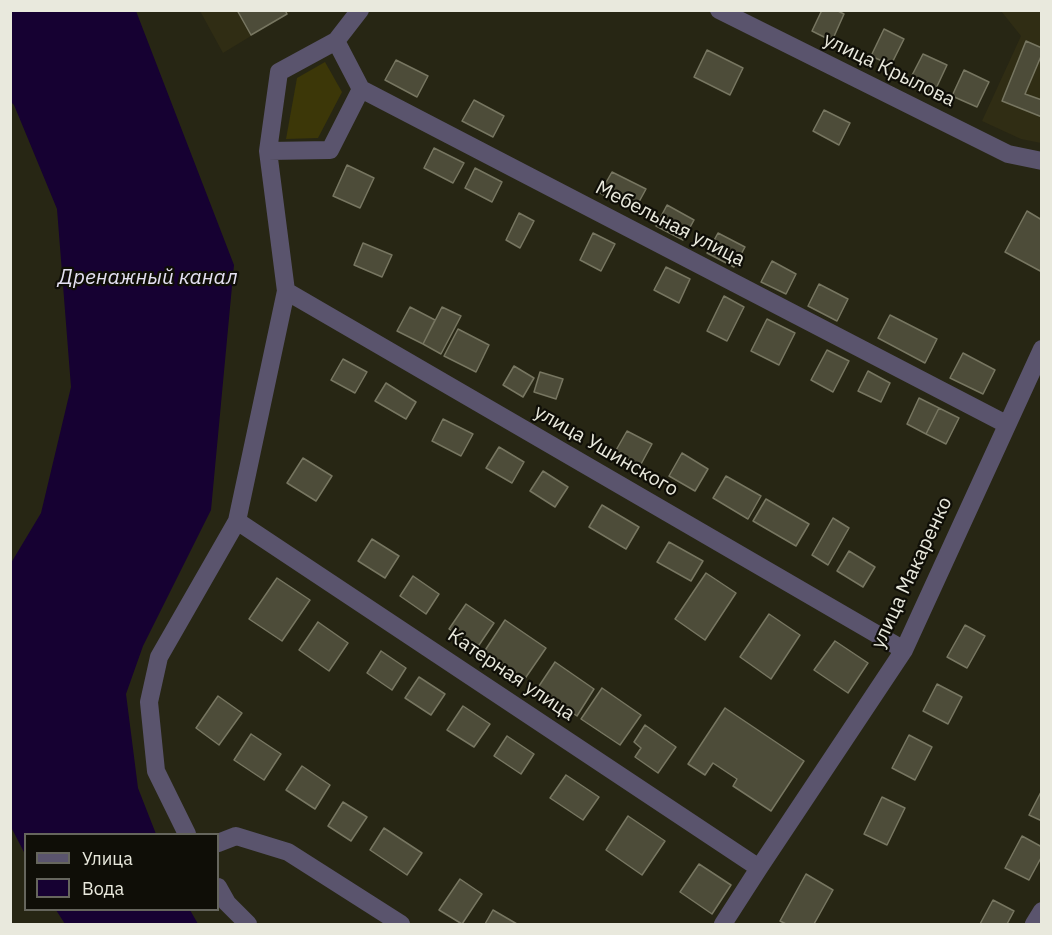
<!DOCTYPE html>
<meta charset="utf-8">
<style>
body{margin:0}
#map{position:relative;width:1052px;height:935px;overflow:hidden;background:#272614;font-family:"IBM Plex Sans",sans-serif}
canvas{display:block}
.frame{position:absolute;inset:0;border:12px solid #e9e9dd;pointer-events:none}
.legend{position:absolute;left:24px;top:833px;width:195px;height:78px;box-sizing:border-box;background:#0f0e07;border:2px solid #66665d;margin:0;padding:8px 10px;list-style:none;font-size:18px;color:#e9e9dd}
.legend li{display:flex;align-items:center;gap:12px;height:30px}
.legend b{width:30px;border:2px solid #66665d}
</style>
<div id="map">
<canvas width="1052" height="935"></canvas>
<div class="frame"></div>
<ul class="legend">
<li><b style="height:8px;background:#5a546d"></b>Улица</li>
<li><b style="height:16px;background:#160132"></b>Вода</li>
</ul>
</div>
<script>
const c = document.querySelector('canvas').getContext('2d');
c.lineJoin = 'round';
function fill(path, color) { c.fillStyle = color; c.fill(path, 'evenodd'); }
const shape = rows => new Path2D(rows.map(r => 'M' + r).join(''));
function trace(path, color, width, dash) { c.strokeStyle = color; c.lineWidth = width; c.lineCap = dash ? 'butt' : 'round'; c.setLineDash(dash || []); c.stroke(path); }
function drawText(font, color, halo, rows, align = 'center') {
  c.font = font + ' "IBM Plex Sans",sans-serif'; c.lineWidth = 4.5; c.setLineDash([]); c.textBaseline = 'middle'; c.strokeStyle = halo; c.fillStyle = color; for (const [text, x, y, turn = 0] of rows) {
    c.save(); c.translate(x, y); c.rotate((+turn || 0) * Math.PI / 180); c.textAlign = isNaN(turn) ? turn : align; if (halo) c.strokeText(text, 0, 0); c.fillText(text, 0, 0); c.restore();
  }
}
fill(shape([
 [200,11,292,11,223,53],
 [1001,11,1041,11,1041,143,1021,139,982,121,1021,36]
]), '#302d14');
fill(shape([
 [325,62,342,92,318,138,286,139,297,78]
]), '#3c3708');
fill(shape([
 [11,10,136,11,234,265,211,510,143,646,126,694,138,788,156,834,26,834,25,854,11,827,11,563,41,513,71,387,57,209,14,105,11,102],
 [56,910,190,910,198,924,65,924]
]), '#160132');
const building = shape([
 [237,10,285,10,287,14,251,35,237,10],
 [822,10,836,10,844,14,832,41,812,31,822,10],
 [884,29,904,39,891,65,871,56,884,29],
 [1026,41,1042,48,1042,54,1025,94,1042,100,1042,117,1002,101,1026,41],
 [707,50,743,68,730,95,694,77,707,50],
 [923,54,947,65,933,95,908,83,923,54],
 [396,60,428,76,417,97,385,80,396,60],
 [964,70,989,82,977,107,952,96,964,70],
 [474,100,504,116,493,137,462,121,474,100],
 [824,110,850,123,839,145,813,131,824,110],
 [434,148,464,163,453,183,424,168,434,148],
 [347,165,374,178,360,208,333,196,347,165],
 [475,168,502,182,492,202,465,188,475,168],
 [612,172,646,189,634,211,600,193,612,172],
 [667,205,694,220,683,240,656,226,667,205],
 [1027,211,1042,220,1042,272,1005,252,1027,211],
 [519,213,534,221,520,248,506,240,519,213],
 [593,233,615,244,601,271,580,260,593,233],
 [718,233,745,247,734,267,707,253,718,233],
 [363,243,392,255,382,277,354,265,363,243],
 [772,261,796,274,786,294,761,282,772,261],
 [666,267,690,279,679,303,654,290,666,267],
 [819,284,848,299,837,321,808,306,819,284],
 [724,296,744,307,727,341,707,331,724,296],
 [410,307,435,320,423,344,397,331,410,307],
 [442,307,461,316,441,354,423,344,442,307],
 [890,315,937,339,925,363,878,338,890,315],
 [767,319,795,333,779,365,751,351,767,319],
 [458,329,489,345,476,372,444,356,458,329],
 [827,350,849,361,833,392,811,380,827,350],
 [963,353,995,370,983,394,950,378,963,353],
 [343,359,367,372,355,393,331,380,343,359],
 [514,366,534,378,523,397,503,385,514,366],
 [868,371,890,383,881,402,858,391,868,371],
 [540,372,563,379,556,399,534,392,540,372],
 [386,383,416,402,406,419,375,401,386,383],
 [919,398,939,408,926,434,907,424,919,398],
 [939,408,959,418,946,444,926,434,939,408],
 [443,419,473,434,461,456,432,441,443,419],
 [627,431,652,444,640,466,615,452,627,431],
 [499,447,524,462,512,483,486,468,499,447],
 [682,453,708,469,695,491,669,476,682,453],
 [303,458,332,476,316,501,287,483,303,458],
 [543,471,568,487,555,507,530,491,543,471],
 [726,476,761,496,748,519,713,498,726,476],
 [766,499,809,524,796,546,753,521,766,499],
 [602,505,639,527,626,549,589,527,602,505],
 [833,518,849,528,828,565,812,555,833,518],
 [372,539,399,556,385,578,358,561,372,539],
 [669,542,703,561,691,581,657,562,669,542],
 [849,551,875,567,863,587,837,571,849,551],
 [706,573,736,593,705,640,675,619,706,573],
 [413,576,439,594,426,614,400,596,413,576],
 [277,578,310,600,282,641,249,619,277,578],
 [466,604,494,623,477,648,449,629,466,604],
 [769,614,800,635,771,679,740,657,769,614],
 [505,620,546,648,524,680,484,652,505,620],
 [318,622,348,643,329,671,299,650,318,622],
 [965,625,985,636,967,668,947,657,965,625],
 [835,641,868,663,848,693,814,670,835,641],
 [381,651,406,668,392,690,367,673,381,651],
 [555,662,594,689,577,716,537,689,555,662],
 [419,677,445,694,431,715,405,698,419,677],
 [937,684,962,697,948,724,923,711,937,684],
 [602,688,641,715,620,745,581,719,602,688],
 [218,696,242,713,219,745,196,728,218,696],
 [463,706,490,724,474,747,447,730,463,706],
 [725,708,804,761,771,811,733,786,737,779,713,763,705,775,688,764,725,708],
 [645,725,676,747,658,773,635,757,641,748,634,742,645,725],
 [251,734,281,754,264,780,234,760,251,734],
 [909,735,932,747,915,780,892,768,909,735],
 [507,736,534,754,521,774,494,756,507,736],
 [302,766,330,785,315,809,286,790,302,766],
 [566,775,599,797,583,820,550,798,566,775],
 [1042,790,1042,821,1029,815,1042,790],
 [882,797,905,808,887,845,864,834,882,797],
 [343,802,367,817,351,841,328,826,343,802],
 [628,816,665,841,642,875,606,850,628,816],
 [384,828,422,853,407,875,370,850,384,828],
 [1022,836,1042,847,1042,856,1029,880,1005,868,1022,836],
 [699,864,731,885,712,914,680,892,699,864],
 [806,874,833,890,814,924,786,924,780,921,806,874],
 [460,879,482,894,462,924,439,910,460,879],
 [993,900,1014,911,1007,924,980,924,993,900],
 [493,910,517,924,485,924,493,910]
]);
fill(building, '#4d4c39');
trace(building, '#777661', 1.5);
trace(shape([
 [719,10,1008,154,1042,161],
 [336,41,361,89,1006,424],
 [268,151,330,150,361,89],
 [286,291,904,650],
 [237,521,759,868],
 [187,834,156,771,149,702,159,657,237,521,286,291,268,151,279,72,336,41,360,10],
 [218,843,236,836,288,852,401,924],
 [218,887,227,903,248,924],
 [723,924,759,868,904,650,1042,349],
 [1034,924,1042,911]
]), '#5a546d', 18);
drawText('20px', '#e9e9dd', '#0f0e07', [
 ["улица Крылова",889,70,26],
 ["Мебельная улица",670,224,27],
 ["улица Ушинского",606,451,30],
 ["улица Макаренко",912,573,-65],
 ["Катерная улица",511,675,34]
]);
drawText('italic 21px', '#e4e0f2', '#0f0e07', [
 ["Дренажный канал",148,278]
]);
</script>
